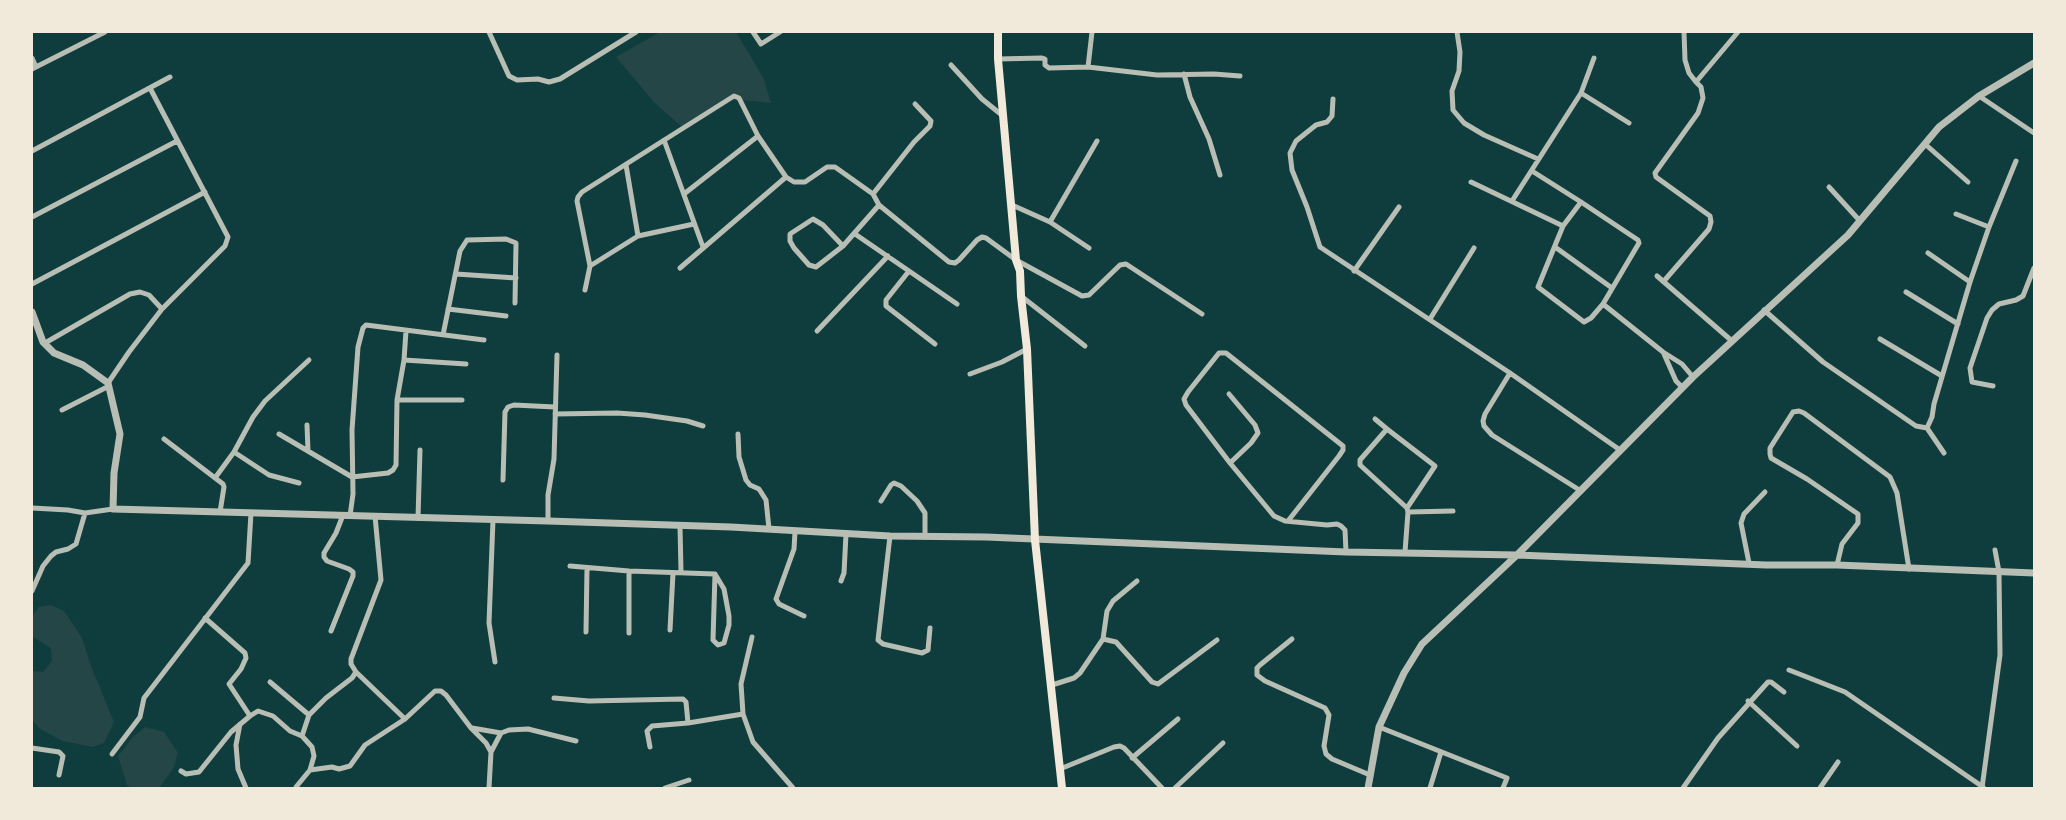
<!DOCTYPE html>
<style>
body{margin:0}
#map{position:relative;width:2066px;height:820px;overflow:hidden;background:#0f3d3e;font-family:Barlow,sans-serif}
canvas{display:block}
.frame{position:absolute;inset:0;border:33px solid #f1e9da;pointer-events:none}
</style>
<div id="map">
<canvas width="2066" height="820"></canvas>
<div class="frame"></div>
</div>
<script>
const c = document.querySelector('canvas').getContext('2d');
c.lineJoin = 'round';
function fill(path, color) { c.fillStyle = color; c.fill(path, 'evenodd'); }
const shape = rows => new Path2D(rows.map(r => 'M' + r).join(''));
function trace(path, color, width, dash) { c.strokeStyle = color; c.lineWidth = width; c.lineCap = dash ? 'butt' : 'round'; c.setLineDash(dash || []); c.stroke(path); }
fill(shape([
 [660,32,736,32,764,79,771,103,732,99,683,128,654,102,616,57],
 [51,605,64,611,82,638,91,666,114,722,104,743,92,747,63,741,40,729,32,720,32,671,43,672,52,661,51,648,33,637,32,616,39,607],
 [145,727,164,732,178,753,173,769,159,788,131,788,127,785,118,756,133,737]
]), '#244646');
trace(shape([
 [489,32,509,76,517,80,538,79,549,82,560,79,636,32],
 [753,32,761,44,780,32],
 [1457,32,1460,52,1459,71,1452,91,1453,110,1464,123,1484,135,1538,159],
 [1684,32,1685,60,1689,73,1696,82],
 [32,58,36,67],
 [998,59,1042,58,1045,59,1045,65,1049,68,1088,67,1157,75,1214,74,1240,76],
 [951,65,982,99,1003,116],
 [1088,67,1092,32],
 [32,69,105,32],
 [1184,74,1190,97,1209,139,1220,175],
 [1581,93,1629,123],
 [1979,96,2034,133],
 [1333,99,1332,116,1327,122,1316,125,1296,141,1290,153,1292,170,1307,207,1320,247,1510,373,1620,450],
 [664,140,703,247],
 [1925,144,1968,182],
 [32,151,170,77],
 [626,165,638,236],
 [1532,171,1581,202,1638,240,1639,243,1603,304,1591,318,1584,322,1538,287,1563,226,1581,202],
 [1471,182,1563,226],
 [1829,187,1860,221],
 [684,194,758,136],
 [873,194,914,142,930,126,931,121,915,104],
 [1512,201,1581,93,1594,58],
 [1012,205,1050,222,1089,248],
 [1956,214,1989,227],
 [32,217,177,141],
 [1050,222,1097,141],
 [855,234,909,271,886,300,886,306,935,344],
 [843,246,823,225,813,219,790,234,790,241,794,248,809,265,816,267,843,246,879,205],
 [1555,247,1612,288],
 [1928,253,1970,282],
 [590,266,638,236,694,224],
 [680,268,786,177],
 [909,271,957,304],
 [1354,271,1399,207],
 [456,274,516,278],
 [1657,276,1732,341],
 [1664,281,1709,229,1711,222,1710,216,1656,177,1655,173,1698,113,1703,98,1701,87,1696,82,1738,32],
 [32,284,205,192],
 [585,290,590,266,577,201,578,197,582,192,734,96,739,98,758,136,786,177,794,182,805,182,827,167,835,167,873,194,879,205,949,262,955,263,959,260,977,240,982,237,986,238,1016,260,1082,296,1089,295,1120,265,1126,264,1202,314],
 [1906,292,1958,324],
 [1021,296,1085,346],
 [1603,304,1663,352,1682,364,1693,377],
 [448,309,506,316],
 [1764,310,1823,362,1916,426,1927,428],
 [1430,319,1474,248],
 [817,331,888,256],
 [443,335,460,251,467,240,506,239,516,243,515,303],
 [1880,339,1942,376],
 [45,343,130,294,140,292,149,295,162,309],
 [1664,354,1676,381,1682,387],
 [404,360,466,364],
 [1510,373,1485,414,1483,421,1484,426,1492,435,1581,491],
 [970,374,1002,362,1027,349],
 [108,383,129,352,162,309,225,246,228,237,150,88],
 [1993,386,1972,382,1970,368,1987,318,1992,310,1999,304,2016,300,2023,296,2034,268],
 [1229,394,1255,425,1258,433,1251,443,1230,463],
 [397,400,462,400],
 [62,410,109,386],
 [555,414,617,413,645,415,687,421,703,426],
 [1375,419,1387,429],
 [307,425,308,451],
 [1927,428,1932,417,1934,404,1970,282,1989,227,2016,161],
 [1927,428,1944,453],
 [279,434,352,477,388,473,393,470,396,465,397,400,404,360,406,331],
 [738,434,739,457,746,480,750,485,759,489,766,500,769,529],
 [164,439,223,484,224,487,220,512],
 [234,452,269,475,299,483],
 [215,478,234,452,253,417,265,401,309,360],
 [503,480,505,412,508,407,514,405,555,407],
 [881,501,891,485,894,483,901,486,917,501,925,513,925,537],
 [32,508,68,510,85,513,113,509],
 [1408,512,1453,511],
 [350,516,353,494,352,430,358,347,363,328,366,325,484,340],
 [375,516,381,580,351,659,351,664,356,672,405,719],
 [418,518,420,450],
 [493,520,489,623,495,662],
 [548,521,548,495,554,459,557,355],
 [1288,521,1339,456,1343,450,1343,446,1226,353,1219,353,1188,392,1184,399,1186,405,1230,463,1274,516,1285,521,1327,525,1337,524,1341,526,1345,530,1346,552],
 [680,526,681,572],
 [795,532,794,549,776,599,779,604,804,616],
 [890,536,878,640,883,644,922,653,928,650,930,628],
 [1405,552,1408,512,1407,508,1360,465,1360,460,1387,429,1435,466,1407,508],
 [1749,563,1741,523,1744,514,1765,492],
 [1837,565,1842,544,1858,523,1858,514,1807,479,1771,458,1770,454,1770,448,1793,412,1799,411,1804,413,1890,477,1897,493,1909,569],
 [570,566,629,571,715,574,724,589,729,616,729,625,724,643,718,645,713,640,715,574],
 [841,581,844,573,846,534],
 [32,591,43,566,51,556,56,552,68,549,76,544,85,513],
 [205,618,245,653,246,658,241,669,229,684,250,716],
 [670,630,673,573],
 [331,631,353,576,353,572,349,569,327,561,324,557,324,553,336,533,343,515],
 [586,632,587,568],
 [629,633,629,571],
 [752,637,741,684,743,714,753,742,793,788],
 [1103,639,1116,642,1152,682,1158,684,1217,640],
 [1292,639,1260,665,1257,668,1257,675,1265,681,1325,708,1329,715,1324,746,1326,754,1332,759,1370,775],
 [1789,670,1845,692,1983,787],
 [270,682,309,715],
 [1052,685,1074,678,1080,673,1103,639,1107,611,1113,601,1137,581],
 [554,698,589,701,683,699,686,702,688,723],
 [1748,701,1797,746],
 [240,724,236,745,238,769,246,788],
 [1379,727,1507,778,1503,788],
 [472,728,501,733,509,730,528,729,576,741],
 [302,736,309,715,326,698,352,678,356,672],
 [650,747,647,731,652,726,688,723,743,714],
 [32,748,59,752,63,756,59,775],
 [112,754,140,717,144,698,248,563,251,513],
 [1132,758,1178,719],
 [1060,769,1114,747,1120,746,1124,748,1162,788],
 [310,770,332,767,339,769,350,766,365,745,405,719,435,691,441,691,446,695,471,728,486,743,491,752],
 [181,771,186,774,199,772,231,732,250,716,258,711,273,716,290,731,302,736,312,747,314,756,310,770,296,787],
 [489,788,491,752,501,733],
 [665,788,689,780],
 [1175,788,1223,743],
 [1430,788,1441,752],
 [1683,788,1718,738,1768,682,1771,682,1784,692],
 [1820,788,1838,762],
 [1982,788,2000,655,1999,572,1995,550]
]), '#b8beb3', 5);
trace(shape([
 [32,312,43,342,54,353,83,365,108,383,120,434,114,473,113,509,548,521,731,527,890,536,986,537,1346,552,1517,555,1766,565,1837,565,2034,573],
 [1368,788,1379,727,1404,673,1422,644,1517,555,1693,377,1848,235,1939,127,1979,96,2034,63]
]), '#b8beb3', 7);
trace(shape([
 [998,32,998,59,1016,260,1020,271,1021,296,1027,349,1035,540,1062,788]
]), '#f1e9da', 8);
</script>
